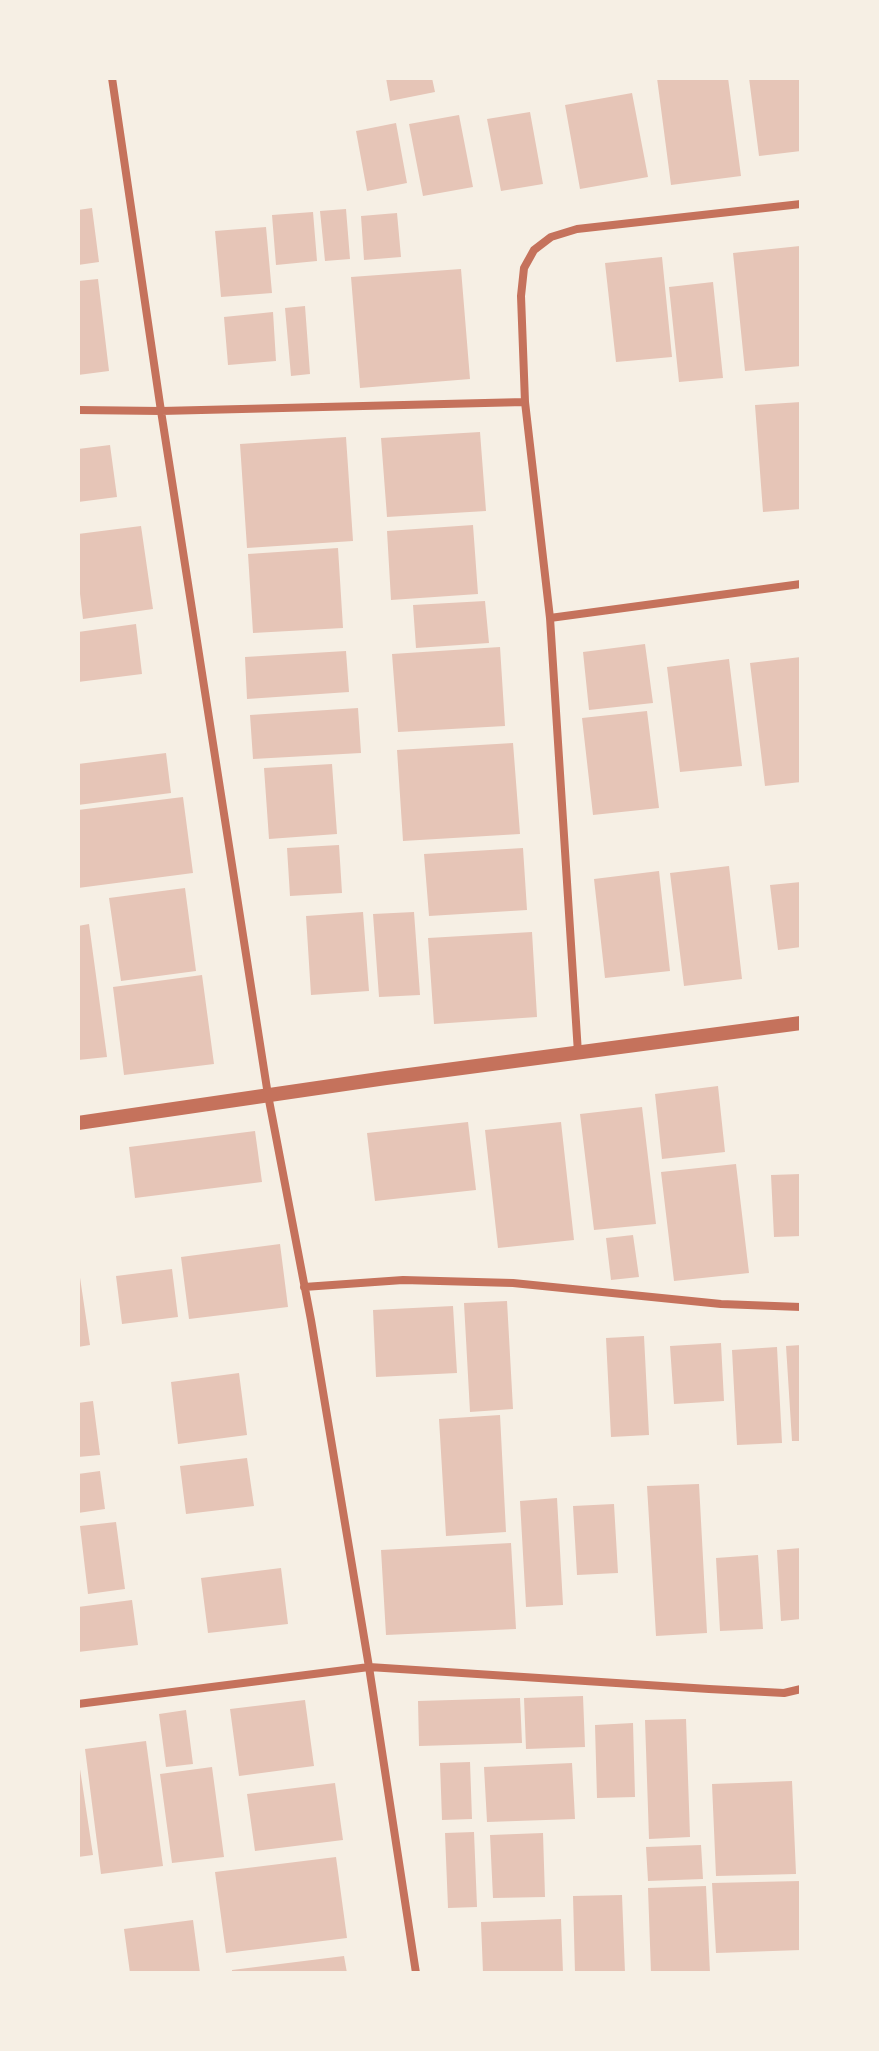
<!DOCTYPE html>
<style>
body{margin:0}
#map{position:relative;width:879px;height:2051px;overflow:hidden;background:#f6efe4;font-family:"Archivo Narrow",sans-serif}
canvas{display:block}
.frame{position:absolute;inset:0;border:80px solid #f6efe4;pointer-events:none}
</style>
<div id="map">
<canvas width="879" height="2051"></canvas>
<div class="frame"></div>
</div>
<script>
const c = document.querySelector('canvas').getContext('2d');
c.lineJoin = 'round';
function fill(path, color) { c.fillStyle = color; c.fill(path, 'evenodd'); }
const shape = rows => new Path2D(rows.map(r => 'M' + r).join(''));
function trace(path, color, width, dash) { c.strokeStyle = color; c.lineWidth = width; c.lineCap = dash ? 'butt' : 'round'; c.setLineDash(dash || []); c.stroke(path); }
fill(shape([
 [386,78,432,78,435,92,390,101],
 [657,78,728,78,741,176,671,185],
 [749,78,801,78,801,151,759,156],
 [632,93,648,177,580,189,565,105],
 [530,112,543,184,501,191,487,119],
 [459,115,473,187,423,196,409,124],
 [396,123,407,183,367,191,356,131],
 [92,208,99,262,78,265,78,210],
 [346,209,350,259,325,261,320,211],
 [313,212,317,261,276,265,272,215],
 [397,213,401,257,364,260,361,216],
 [266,227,272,293,221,297,215,231],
 [800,246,801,366,745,371,733,253],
 [662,257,672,357,616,362,605,263],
 [461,269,470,379,360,388,351,277],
 [98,279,109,371,78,375,78,281],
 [713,282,723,378,679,382,669,287],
 [305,306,310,374,291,376,285,308],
 [273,312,276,361,228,365,224,317],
 [801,402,801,509,763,512,755,405],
 [480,432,486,511,387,517,381,438],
 [346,437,353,541,247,548,240,444],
 [110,445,117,497,78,502,78,449],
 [473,525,478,594,391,600,387,531],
 [141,526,153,609,83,619,78,577,78,534],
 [338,548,343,628,253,633,248,554],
 [485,601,489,643,416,648,413,605],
 [136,624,142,674,78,682,78,632],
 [645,644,653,703,589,710,583,652],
 [500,647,505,726,398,732,392,654],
 [346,651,349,692,247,699,245,657],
 [801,657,801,782,765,786,750,663],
 [729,659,742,766,680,772,667,667],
 [358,708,361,753,253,759,250,715],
 [647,711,659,808,593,815,582,718],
 [513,743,520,834,403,841,397,750],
 [166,753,171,793,78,805,78,764],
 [332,764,337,834,269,839,264,768],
 [183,797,193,873,78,888,78,810],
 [339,845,342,893,290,896,287,848],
 [523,848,527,910,429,916,424,854],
 [729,866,742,979,684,986,670,873],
 [659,871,670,971,605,978,594,879],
 [801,882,801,947,778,950,770,885],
 [185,888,196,971,121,981,109,898],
 [363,912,369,991,311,995,306,916],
 [414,912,420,995,379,997,373,914],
 [89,924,107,1057,78,1060,78,926],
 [532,932,537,1017,434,1024,428,938],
 [202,975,214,1064,124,1075,113,987],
 [718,1086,725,1152,662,1159,655,1094],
 [642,1107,656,1224,594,1230,580,1114],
 [468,1122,476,1190,375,1201,367,1133],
 [561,1122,574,1240,498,1248,485,1130],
 [255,1131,262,1182,135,1198,129,1147],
 [736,1164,749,1273,674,1281,661,1172],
 [801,1174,801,1236,774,1237,771,1175],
 [633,1235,639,1277,611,1280,606,1238],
 [280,1244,288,1307,189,1319,181,1257],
 [78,1264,90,1345,78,1347],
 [172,1269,178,1317,122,1324,116,1276],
 [507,1301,513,1409,470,1412,464,1303],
 [453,1306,457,1373,376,1377,373,1310],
 [644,1336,649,1435,611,1437,606,1338],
 [721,1343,724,1401,674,1404,670,1346],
 [801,1345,801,1441,792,1441,786,1346],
 [777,1347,782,1443,737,1445,732,1350],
 [239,1373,247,1435,178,1444,171,1382],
 [93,1401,100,1455,78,1457,78,1403],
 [500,1415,506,1532,446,1536,439,1419],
 [247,1458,254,1506,186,1514,180,1466],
 [100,1471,105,1509,78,1513,78,1474],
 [699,1484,707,1633,656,1636,647,1486],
 [557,1498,563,1605,526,1607,520,1501],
 [614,1504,618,1573,577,1575,573,1506],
 [116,1522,125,1589,88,1594,80,1526],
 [511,1543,516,1629,386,1635,381,1550],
 [801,1548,801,1619,781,1621,777,1550],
 [758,1555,763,1629,720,1631,716,1558],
 [281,1568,288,1624,208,1633,201,1578],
 [132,1600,138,1645,78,1652,78,1607],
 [583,1696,585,1747,526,1749,524,1698],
 [520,1698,522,1743,419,1746,418,1701],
 [305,1700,314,1766,239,1776,230,1709],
 [186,1710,193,1764,166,1767,159,1714],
 [686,1719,690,1837,649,1839,645,1720],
 [633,1723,635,1797,597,1798,595,1725],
 [146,1741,163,1866,101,1874,85,1749],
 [78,1756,93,1855,78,1857],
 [470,1762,472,1819,442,1820,440,1763],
 [572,1763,575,1819,487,1822,484,1767],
 [212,1767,224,1857,172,1863,160,1774],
 [792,1781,796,1874,716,1876,712,1784],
 [335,1783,343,1840,255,1851,247,1794],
 [474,1832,477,1907,448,1908,445,1833],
 [543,1833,545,1897,493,1898,490,1835],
 [701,1845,703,1879,648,1881,646,1847],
 [336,1857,347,1938,226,1953,215,1872],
 [801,1881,801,1950,716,1953,712,1883],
 [706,1886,710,1973,651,1973,648,1888],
 [622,1895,625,1973,575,1973,573,1896],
 [561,1919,563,1973,483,1973,481,1922],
 [193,1920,200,1973,130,1973,124,1929],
 [344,1956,347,1973,232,1973,232,1970]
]), '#e6c5b7');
trace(shape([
 [112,78,161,411,268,1095,311,1320,369,1667,416,1973],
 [78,410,161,411,525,402],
 [550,618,801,584],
 [578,1053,550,618,525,402,521,296,524,268,534,250,551,237,577,229,801,204],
 [304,1287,403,1280,513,1283,721,1304,801,1307],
 [78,1704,369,1667,709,1689,784,1693,801,1689]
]), '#c5725c', 8);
trace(shape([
 [78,1123,386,1078,801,1023]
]), '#c5725c', 14);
</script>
